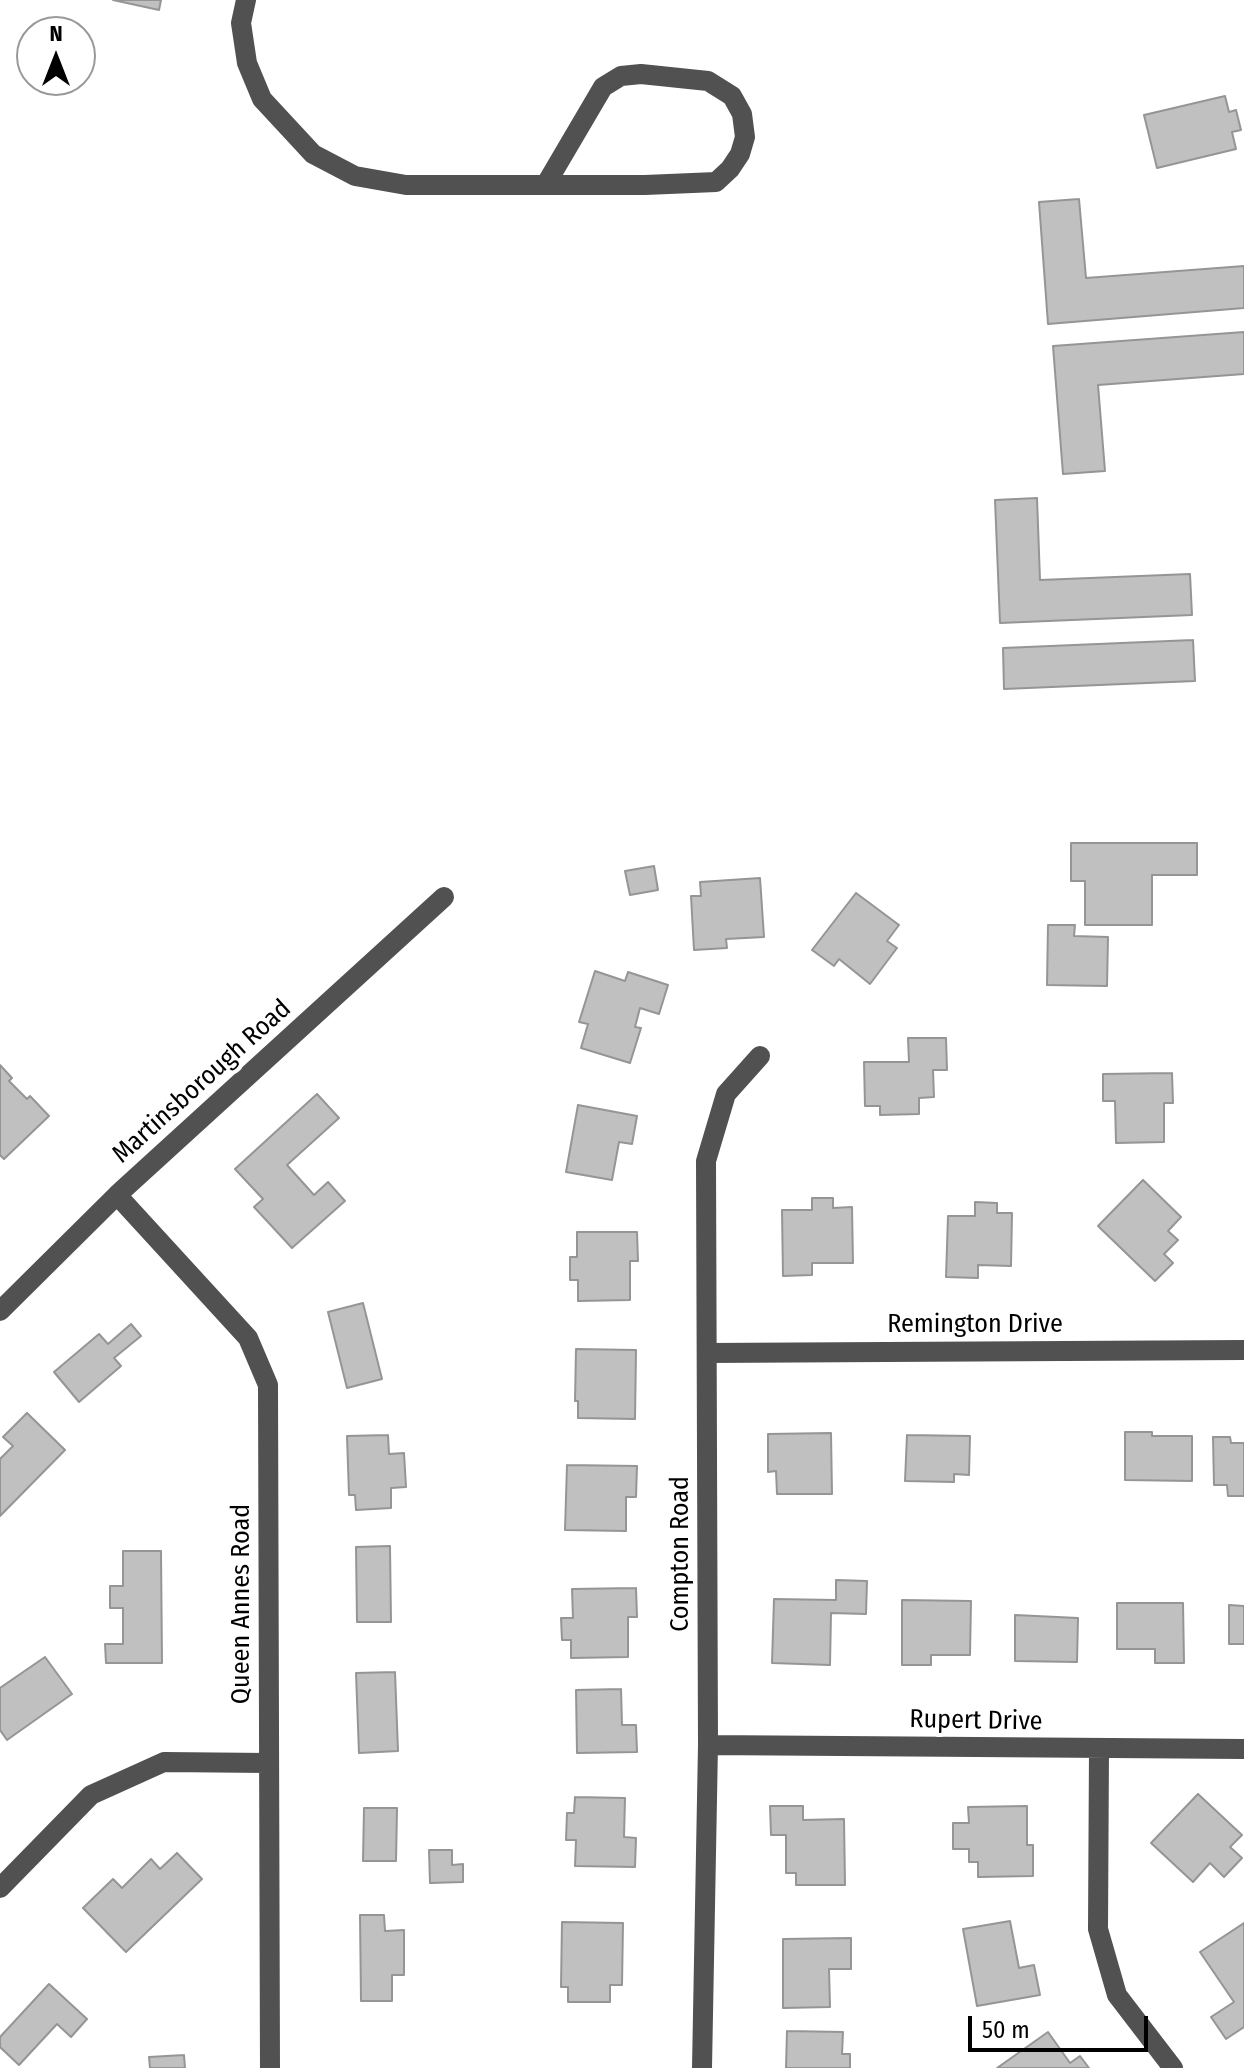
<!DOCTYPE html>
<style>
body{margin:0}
#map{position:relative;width:1244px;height:2068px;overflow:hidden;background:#fff;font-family:"Fira Sans Condensed",sans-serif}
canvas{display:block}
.north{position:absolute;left:16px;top:16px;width:80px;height:80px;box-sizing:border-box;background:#fff;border:2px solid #999;border-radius:50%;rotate:0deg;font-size:22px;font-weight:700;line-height:32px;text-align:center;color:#000}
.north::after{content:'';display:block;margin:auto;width:28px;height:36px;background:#000;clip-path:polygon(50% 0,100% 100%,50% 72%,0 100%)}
.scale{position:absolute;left:968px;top:2016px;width:180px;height:36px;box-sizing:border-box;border:4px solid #000;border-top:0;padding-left:10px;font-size:24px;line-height:28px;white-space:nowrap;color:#000;-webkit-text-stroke:6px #fff;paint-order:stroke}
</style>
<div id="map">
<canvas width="1244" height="2068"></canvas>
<div class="north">N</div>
<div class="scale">50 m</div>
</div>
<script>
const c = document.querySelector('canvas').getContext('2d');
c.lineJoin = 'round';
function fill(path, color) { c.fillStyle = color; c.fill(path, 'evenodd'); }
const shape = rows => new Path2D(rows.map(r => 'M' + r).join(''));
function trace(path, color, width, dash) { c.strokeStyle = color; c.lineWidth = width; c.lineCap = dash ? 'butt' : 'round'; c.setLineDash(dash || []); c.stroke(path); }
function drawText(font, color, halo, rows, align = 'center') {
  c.font = font + ' "Fira Sans Condensed",sans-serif'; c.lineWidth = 8; c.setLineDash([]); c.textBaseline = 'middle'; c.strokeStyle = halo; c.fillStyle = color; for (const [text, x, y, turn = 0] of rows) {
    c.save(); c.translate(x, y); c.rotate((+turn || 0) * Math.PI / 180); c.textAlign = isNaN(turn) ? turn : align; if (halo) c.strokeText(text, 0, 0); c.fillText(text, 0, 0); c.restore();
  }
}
const building = shape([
 [113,0,161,0,159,10,113,0],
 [1225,96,1229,112,1236,110,1241,130,1232,132,1236,149,1157,168,1144,115,1225,96],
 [1079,199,1086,278,1244,266,1244,308,1048,324,1039,202,1079,199],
 [1244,332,1244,374,1098,385,1105,471,1063,474,1053,346,1244,332],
 [1037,498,1040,580,1190,574,1192,615,1000,623,995,500,1037,498],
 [1193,640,1195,681,1004,689,1003,648,1193,640],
 [1071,843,1197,843,1197,875,1152,875,1152,925,1085,925,1085,881,1071,881,1071,843],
 [654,866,658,890,630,895,625,871,654,866],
 [760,878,764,937,726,939,727,948,694,950,691,896,701,896,700,882,760,878],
 [856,893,899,925,887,941,897,948,870,984,839,959,834,966,812,950,856,893],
 [1048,925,1075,925,1074,936,1108,937,1107,986,1047,985,1048,925],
 [595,971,625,981,628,972,668,985,659,1014,640,1008,635,1027,641,1028,630,1063,581,1048,588,1024,579,1022,595,971],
 [908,1038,946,1038,947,1070,933,1070,934,1097,919,1098,919,1114,880,1115,880,1106,865,1106,864,1062,909,1062,908,1038],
 [0,1065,12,1078,9,1081,27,1099,30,1096,49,1116,4,1159,0,1155,0,1065],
 [1172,1073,1173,1103,1164,1103,1164,1142,1116,1143,1115,1101,1103,1101,1103,1074,1172,1073],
 [317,1094,339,1118,287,1165,314,1195,328,1182,345,1201,292,1248,254,1207,263,1199,235,1169,317,1094],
 [578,1105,637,1116,632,1144,619,1142,612,1180,566,1172,578,1105],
 [1143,1180,1181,1217,1168,1231,1178,1240,1164,1254,1173,1263,1155,1281,1098,1226,1143,1180],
 [812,1198,833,1198,833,1208,852,1207,853,1263,812,1263,812,1275,783,1276,782,1210,812,1210,812,1198],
 [975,1202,997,1203,997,1213,1012,1213,1011,1266,978,1265,978,1278,946,1277,948,1216,975,1216,975,1202],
 [577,1232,637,1232,638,1261,630,1261,630,1300,578,1301,578,1280,570,1280,570,1257,577,1257,577,1232],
 [363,1303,382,1379,347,1388,328,1312,363,1303],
 [131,1324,141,1336,114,1358,121,1366,79,1402,54,1372,99,1334,108,1344,131,1324],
 [576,1349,636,1350,635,1419,578,1418,578,1401,575,1401,576,1349],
 [27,1413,65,1450,0,1516,0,1459,13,1446,3,1437,27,1413],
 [1125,1432,1152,1432,1152,1436,1192,1436,1192,1481,1125,1480,1125,1432],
 [831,1433,832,1494,777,1494,776,1471,768,1472,768,1434,831,1433],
 [388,1435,389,1454,404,1453,406,1487,391,1488,391,1508,356,1510,355,1495,349,1495,347,1436,388,1435],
 [907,1435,970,1436,969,1475,954,1474,954,1482,905,1481,907,1435],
 [1213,1437,1230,1437,1231,1443,1244,1443,1244,1496,1228,1496,1227,1485,1214,1485,1213,1437],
 [567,1465,637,1466,636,1497,626,1497,626,1531,565,1530,567,1465],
 [390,1546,391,1622,357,1622,356,1547,390,1546],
 [123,1551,161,1551,162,1663,106,1663,105,1644,123,1644,123,1608,110,1608,110,1586,123,1586,123,1551],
 [836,1580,867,1581,866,1614,831,1613,830,1665,772,1663,774,1599,836,1600,836,1580],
 [636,1588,637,1617,628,1617,628,1657,571,1658,571,1640,562,1640,561,1618,573,1618,572,1589,636,1588],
 [902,1600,971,1601,970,1655,931,1655,931,1665,902,1665,902,1600],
 [1117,1603,1183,1603,1184,1663,1155,1663,1155,1649,1117,1649,1117,1603],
 [1229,1605,1244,1606,1244,1644,1229,1644,1229,1605],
 [1015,1615,1078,1618,1077,1662,1015,1661,1015,1615],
 [45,1657,72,1694,7,1740,0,1730,0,1688,45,1657],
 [395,1672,398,1751,359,1753,356,1673,395,1672],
 [621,1689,622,1725,636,1725,637,1752,577,1753,576,1690,621,1689],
 [1198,1794,1242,1835,1230,1847,1242,1858,1224,1877,1210,1863,1193,1882,1151,1843,1198,1794],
 [575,1797,625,1798,624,1837,636,1838,635,1867,575,1866,576,1840,566,1840,567,1813,574,1813,575,1797],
 [770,1806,803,1806,803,1820,844,1819,845,1885,796,1885,796,1873,786,1873,786,1835,771,1835,770,1806],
 [1027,1806,1027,1845,1033,1845,1033,1876,978,1877,978,1862,969,1862,969,1849,953,1849,953,1823,969,1823,968,1807,1027,1806],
 [364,1808,397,1808,396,1861,363,1861,364,1808],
 [429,1850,452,1850,452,1865,463,1864,463,1882,430,1883,429,1850],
 [177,1853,202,1879,126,1952,83,1908,113,1879,122,1888,151,1859,160,1869,177,1853],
 [360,1915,384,1915,385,1931,404,1930,404,1975,392,1975,392,2001,361,2001,360,1915],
 [1010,1921,1019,1968,1034,1965,1040,1995,977,2006,963,1929,1010,1921],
 [562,1922,623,1923,622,1985,610,1985,610,2002,568,2002,568,1987,561,1987,562,1922],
 [1244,1923,1244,2027,1226,2039,1211,2017,1234,2002,1200,1952,1244,1923],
 [851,1938,851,1969,829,1969,830,2007,783,2008,783,1939,851,1938],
 [49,1984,87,2019,71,2037,57,2024,19,2065,0,2047,0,2037,49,1984],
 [787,2031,843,2032,842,2054,850,2054,850,2068,786,2068,787,2031],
 [1048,2032,1070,2063,1080,2056,1089,2068,997,2068,1048,2032],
 [184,2055,185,2068,150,2068,149,2057,184,2055]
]);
fill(building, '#c0c0c0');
trace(building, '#959595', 2);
trace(shape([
 [246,0,241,23,247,63,262,99,313,154,355,176,406,185,645,185,716,182,730,169,740,154,745,137,742,114,732,96,708,81,641,74,621,76,603,87,546,184],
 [117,1195,248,1338,268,1385,270,2068],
 [0,1311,117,1195,444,897],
 [707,1353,1244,1350],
 [708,1745,1244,1749],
 [1099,1748,1098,1929,1117,1995,1173,2068],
 [0,1888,91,1795,164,1762,268,1763],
 [702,2068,708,1745,706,1161,726,1094,760,1056]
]), '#515151', 20);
drawText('26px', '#000', '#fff', [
 ["Martinsborough Road",202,1082,-42],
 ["Remington Drive",975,1325],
 ["Compton Road",681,1554,-90],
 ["Queen Annes Road",242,1604,-90],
 ["Rupert Drive",976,1721,1]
]);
</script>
